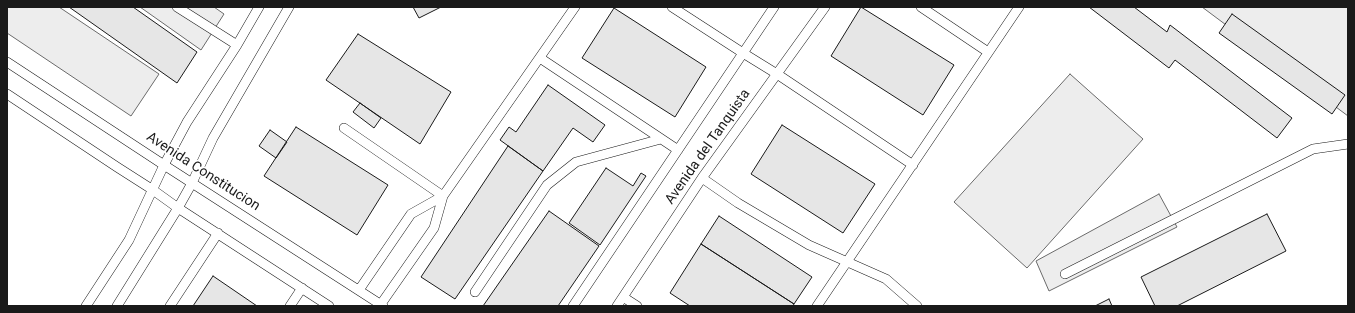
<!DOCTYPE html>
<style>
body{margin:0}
#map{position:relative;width:1355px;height:313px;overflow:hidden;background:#fff;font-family:Roboto,sans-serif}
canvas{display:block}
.frame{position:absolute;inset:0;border:8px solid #1a1a1a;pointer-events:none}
</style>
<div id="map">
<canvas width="1355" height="313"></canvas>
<div class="frame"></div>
</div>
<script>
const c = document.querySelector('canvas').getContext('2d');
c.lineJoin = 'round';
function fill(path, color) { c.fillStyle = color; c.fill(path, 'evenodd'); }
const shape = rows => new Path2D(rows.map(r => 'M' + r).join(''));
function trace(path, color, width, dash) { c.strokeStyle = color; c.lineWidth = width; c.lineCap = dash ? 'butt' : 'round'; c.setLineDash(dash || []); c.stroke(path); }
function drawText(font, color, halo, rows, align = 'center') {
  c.font = font + ' Roboto,sans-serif'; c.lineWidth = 3; c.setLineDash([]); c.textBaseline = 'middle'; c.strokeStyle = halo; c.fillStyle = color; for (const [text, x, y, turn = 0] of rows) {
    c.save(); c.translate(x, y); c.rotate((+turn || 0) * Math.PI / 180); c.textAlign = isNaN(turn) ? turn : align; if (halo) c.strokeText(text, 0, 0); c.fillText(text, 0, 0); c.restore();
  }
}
const built = shape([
 [7,7,59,7,159,74,131,116,7,33,7,7],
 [140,7,214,7,224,14,201,50,140,7],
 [1202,7,1348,7,1348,116,1202,7],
 [1070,74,1143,139,1027,268,954,202,1070,74],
 [1159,194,1177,227,1049,291,1036,261,1159,194]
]);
fill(built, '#ededed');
trace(built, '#6a6a6a', 1);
const building = shape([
 [69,7,133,7,197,52,177,83,69,7],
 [413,7,441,7,419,18,413,7],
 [861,7,954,65,923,115,831,56,861,7],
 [1089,7,1134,7,1167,32,1170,25,1292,118,1277,138,1175,60,1169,68,1089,7],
 [614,8,706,67,675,117,582,58,614,8],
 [1232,14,1345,95,1332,114,1219,33,1232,14],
 [358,34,451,92,420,144,326,80,358,34],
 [548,85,605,125,593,142,573,128,543,171,500,140,509,127,516,132,548,85],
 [360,103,381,118,374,128,353,112,360,103],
 [782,125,875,184,843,233,751,174,782,125],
 [296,127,388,185,357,235,264,176,296,127],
 [270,130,287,142,276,158,259,146,270,130],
 [508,146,543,171,455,299,421,277,508,146],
 [606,168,633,186,641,173,646,176,600,245,569,223,606,168],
 [549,211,599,246,558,306,483,306,549,211],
 [1267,214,1286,251,1177,306,1155,306,1141,277,1267,214],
 [719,216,812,277,794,304,701,244,719,216],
 [701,244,794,304,793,306,690,306,670,293,701,244],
 [213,276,257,306,193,306,213,276],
 [1109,299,1112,306,1095,306,1109,299]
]);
fill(building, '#e6e6e6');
trace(building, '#1a1a1a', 1);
const service = shape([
 [177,7,237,45],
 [672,7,743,53,777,74,913,165],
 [921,7,988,52],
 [540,58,678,150],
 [7,62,164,165,383,306],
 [7,94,117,167,153,190,178,208,329,306],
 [344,128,443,196],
 [702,178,738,203,809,245,886,279,917,306],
 [1065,274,1313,149,1348,144],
 [359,290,411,214,443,196],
 [475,292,547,185,576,162,661,139],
 [623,297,637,306],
 [381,304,434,228,443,196,575,7],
 [86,306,129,240,164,165,187,122,237,45,259,7],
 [117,306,178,208,192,183,213,138,289,7],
 [170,306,218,233],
 [290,306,302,288],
 [573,306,774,7],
 [617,306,702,178,825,7],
 [817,306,1019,7]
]);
trace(service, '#1a1a1a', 10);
trace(service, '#fff', 9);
drawText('14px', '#1a1a1a', '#fff', [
 ["Avenida del Tanquista",708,147,-55],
 ["Avenida Constitucion",203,172,33]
]);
</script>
